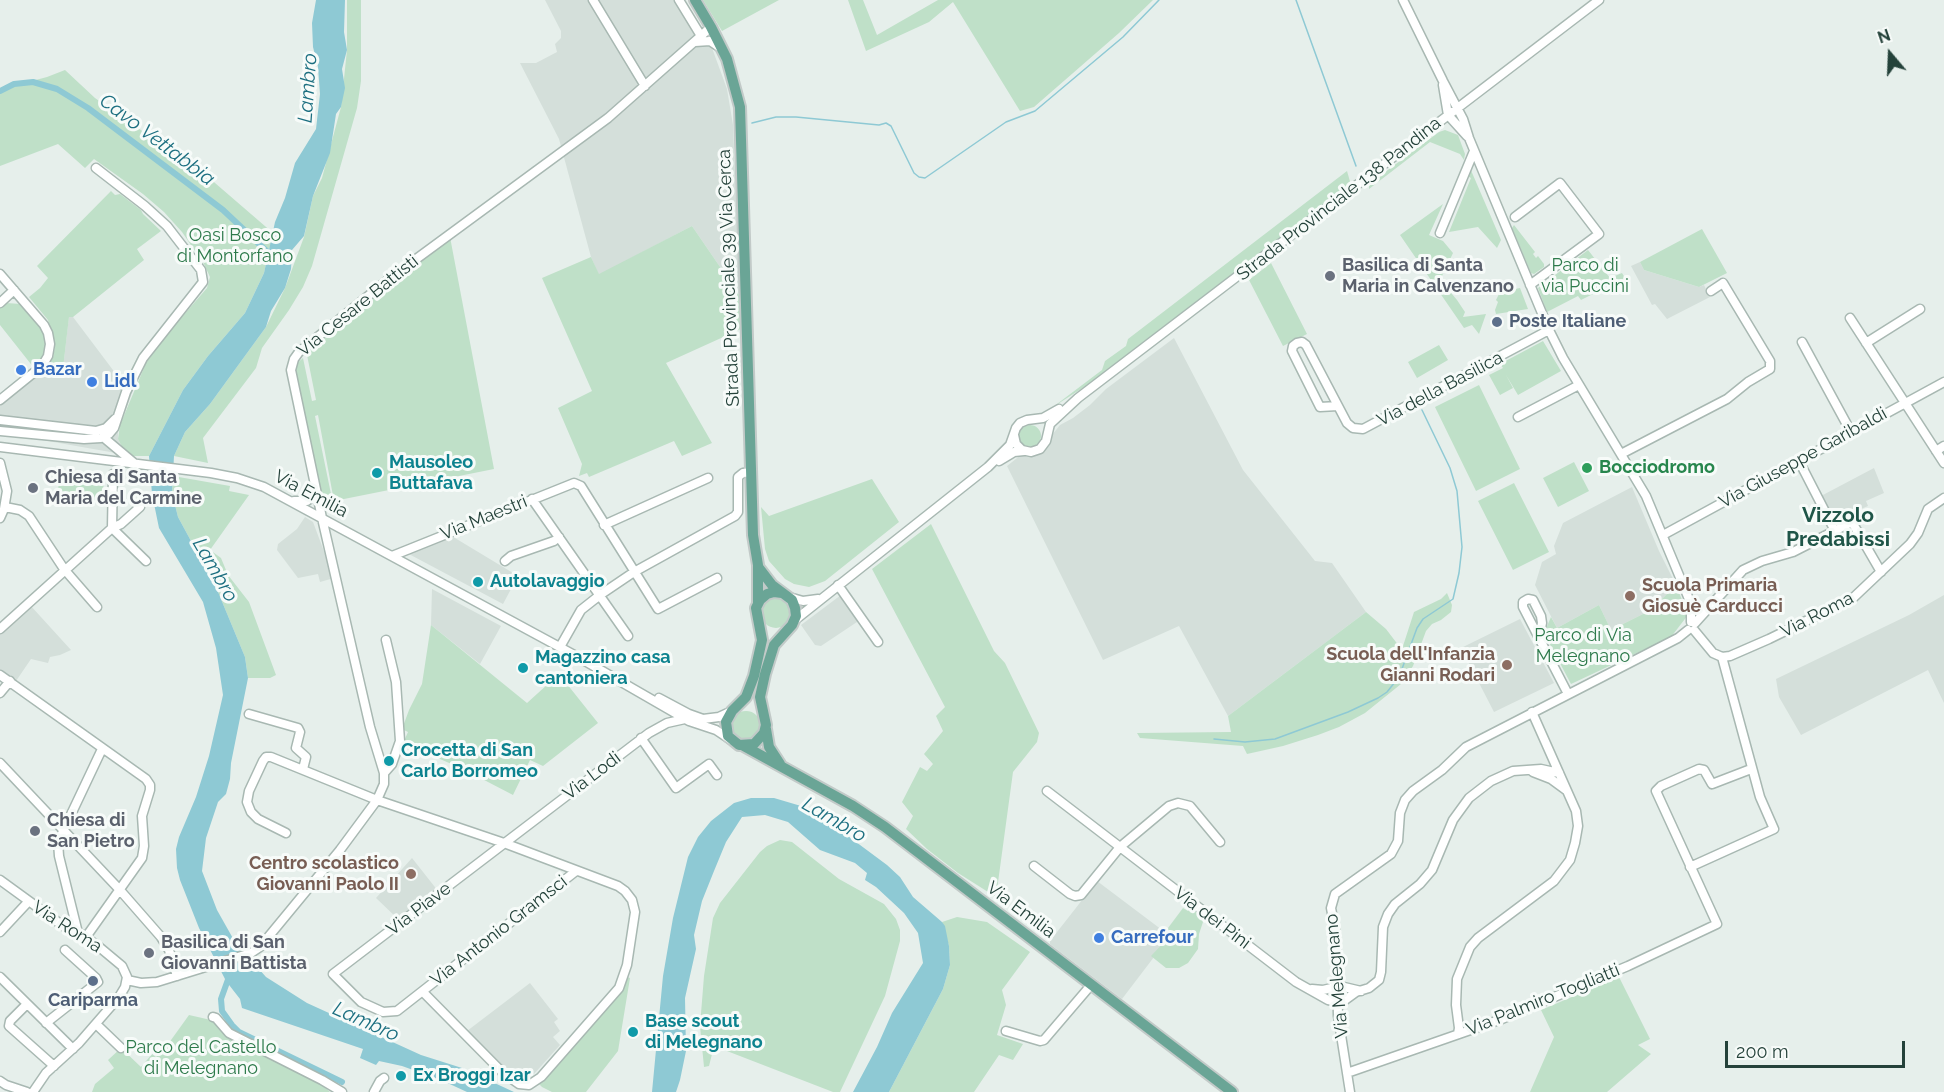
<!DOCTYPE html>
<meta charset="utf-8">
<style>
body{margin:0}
#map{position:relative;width:1944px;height:1092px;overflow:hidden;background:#e6efeb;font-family:Raleway,sans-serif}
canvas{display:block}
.north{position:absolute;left:1860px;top:24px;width:60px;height:60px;-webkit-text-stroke:4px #f7fbf9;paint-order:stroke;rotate:341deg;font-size:16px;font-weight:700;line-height:24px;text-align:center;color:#24423a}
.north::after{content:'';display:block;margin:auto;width:21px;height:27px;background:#24423a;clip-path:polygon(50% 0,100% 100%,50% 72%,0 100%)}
.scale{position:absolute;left:1725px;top:1041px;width:180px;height:27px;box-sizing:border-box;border:3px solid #24423a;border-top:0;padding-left:8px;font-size:18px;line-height:21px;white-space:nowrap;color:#24423a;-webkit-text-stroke:4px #f7fbf9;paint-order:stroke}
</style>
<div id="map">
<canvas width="1944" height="1092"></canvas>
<div class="north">N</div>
<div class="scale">200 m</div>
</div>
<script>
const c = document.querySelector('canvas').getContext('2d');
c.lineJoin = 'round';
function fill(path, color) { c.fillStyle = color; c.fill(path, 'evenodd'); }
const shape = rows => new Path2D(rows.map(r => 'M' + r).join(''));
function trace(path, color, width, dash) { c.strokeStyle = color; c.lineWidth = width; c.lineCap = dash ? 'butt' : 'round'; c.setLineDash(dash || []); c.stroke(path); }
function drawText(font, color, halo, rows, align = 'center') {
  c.font = font + ' Raleway,sans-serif'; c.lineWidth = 6; c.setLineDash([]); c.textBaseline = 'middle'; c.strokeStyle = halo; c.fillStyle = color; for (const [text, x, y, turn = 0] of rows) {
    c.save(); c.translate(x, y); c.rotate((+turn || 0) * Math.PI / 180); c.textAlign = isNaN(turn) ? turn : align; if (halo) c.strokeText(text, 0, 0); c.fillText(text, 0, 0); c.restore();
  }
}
fill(shape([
 [545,0,684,0,712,48,727,89,733,125,740,296,692,226,599,275,591,257,559,139,520,63,536,63,557,52,555,44,561,38,561,31],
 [1640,262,1644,270,1699,287,1704,285,1710,297,1667,319,1655,304,1652,305,1631,266],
 [69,316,73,317,119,378,135,385,118,431,118,439,123,449,116,453,25,437,0,426,0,404,37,368,43,376,62,377],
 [1174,338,1243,470,1315,561,1332,563,1366,612,1228,716,1179,626,1103,660,1007,466,1022,454,1033,456,1040,453,1049,446,1052,435,1060,425,1073,418,1090,405,1106,389],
 [1874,468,1884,493,1866,501,1868,506,1854,512,1848,519,1837,526,1821,496],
 [1632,487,1659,551,1676,585,1651,610,1611,630,1599,605,1557,628,1535,585,1542,562,1556,554,1554,546,1563,523],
 [305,517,313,522,334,578,320,582,318,574,298,578,277,550,278,544,297,529],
 [450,535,518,576,503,604,407,553],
 [432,589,501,626,480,664,431,625],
 [841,595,860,620,821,646,815,645,801,625],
 [1944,595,1944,703,1928,670,1801,735,1779,697,1776,679,1909,615],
 [30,605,71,650,60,655,50,657,48,663,31,659,16,681,0,670,0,633],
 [1520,619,1554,683,1494,712,1461,648],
 [412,858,438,891,399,920,376,898],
 [1097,881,1170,936,1122,999,1050,944,1050,941],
 [530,983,558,1019,554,1022,560,1031,553,1037,560,1045,534,1074,525,1077,509,1071,494,1060,467,1031]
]), '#d4dfda');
fill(shape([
 [347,0,361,0,361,81,357,108,312,266,303,287,289,310,262,348,256,368,203,438,208,463,174,456,185,432,210,404,266,327,285,288,304,237,313,196,322,178,341,107,347,50],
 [703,0,779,0,722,31],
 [848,0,863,0,877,35,938,0,1153,0,1119,33,1034,107,1020,111,953,2,929,22,866,51],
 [65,70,95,98,158,142,164,139,273,233,264,273,245,313,208,356,183,390,149,456,132,456,123,449,118,439,120,425,146,363,168,333,207,288,210,277,204,264,182,232,164,212,143,194,94,159,85,168,58,144,0,166,0,93,17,85,47,77],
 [1445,130,1458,135,1465,154,1464,160,1460,154,1430,142,1369,189,1369,184,1439,132],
 [1470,168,1501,240,1497,248,1478,227,1449,232,1471,178,1467,176],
 [1347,171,1351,185,1106,373,1053,407,1102,370,1105,361,1126,346,1128,339],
 [111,191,115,195,120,194,141,210,143,214,161,231,137,249,144,260,73,317,69,317,62,377,43,376,41,373,53,358,55,346,48,320,29,297,40,288,48,278,37,266],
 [1443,204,1429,235,1443,241,1453,253,1442,276,1436,282,1438,285,1442,282,1457,300,1465,312,1463,317,1486,314,1479,334,1472,325,1464,328,1400,235],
 [1514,225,1535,252,1533,254,1536,258,1538,256,1544,264,1544,267,1534,274,1531,273,1512,228],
 [692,226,740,296,741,329,666,363,712,443,682,456,674,441,589,477,587,473,579,476,582,464,558,408,592,391,542,278,591,257,599,274],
 [1702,229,1727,273,1699,287,1644,270,1640,262],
 [450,237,494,469,334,501,318,415,315,416,331,494,321,497,294,366,303,358,312,401,316,400,306,350,385,286],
 [1588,250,1610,278,1622,273,1625,278,1581,300,1578,296,1547,312,1538,288],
 [1271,263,1307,334,1283,346,1249,280],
 [1520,288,1528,309,1496,314,1495,310,1498,302,1496,300,1500,292],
 [6,303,21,304,42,328,46,342,45,353,42,360,34,368,0,325,0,307],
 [1543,341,1561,371,1518,395,1506,375,1513,388,1500,395,1489,375,1503,368,1500,364],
 [1439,345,1448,360,1417,378,1408,362],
 [1479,385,1520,469,1476,491,1435,407],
 '1019 436a11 11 0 1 1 22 0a11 11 0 1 1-22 0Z',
 [1574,462,1589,491,1558,507,1543,478],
 [59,470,104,473,103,501,58,498],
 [173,476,230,486,229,491,249,495,210,550,221,558,228,575,249,602,276,675,270,678,248,678,245,657,216,587,178,517,172,493],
 [872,479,899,522,825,581,809,587,794,584,785,579,769,561,765,549,761,507,769,516],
 [1514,483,1549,552,1513,570,1478,501],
 [931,524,994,651,1005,663,1039,733,1037,742,1013,772,996,897,958,873,927,849,906,829,913,816,902,802,920,767,927,771,933,764,924,754,943,731,936,716,945,707,872,569],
 [1676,585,1688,615,1671,637,1571,684,1544,633,1551,617,1557,628,1599,605,1611,630,1651,610],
 [1447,593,1452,605,1451,612,1441,620,1432,624,1426,631,1413,666,1401,684,1365,713,1339,727,1318,735,1283,746,1247,754,1243,746,1140,738,1137,733,1231,732,1228,716,1366,612,1386,629,1399,646,1403,646,1414,612,1441,599],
 '761 613a15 15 0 1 1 30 0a15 15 0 1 1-30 0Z',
 [431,625,527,703,559,674,598,723,543,766,530,760,513,795,463,769,403,743,408,732,402,729,409,710,422,684],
 '731 726a15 15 0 1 1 30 0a15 15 0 1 1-30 0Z',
 [780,840,792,842,839,879,884,904,896,919,900,930,900,941,885,996,840,1092,833,1092,714,1046,709,1066,704,1067,700,1026,704,976,713,918,720,903,760,852,767,846],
 [1190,907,1204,919,1199,934,1198,949,1188,963,1179,968,1166,968,1151,956,1170,936,1165,932,1183,908,1188,911],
 [957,917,987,922,1030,952,1002,990,1006,1005,997,1035,1023,1044,1013,1060,999,1055,974,1092,889,1092,943,989,950,965,949,946,942,922],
 [627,977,630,978,618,1051,586,1092,552,1092,542,1087,538,1083],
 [1619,977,1650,1039,1638,1045,1651,1054,1607,1092,1530,1092,1554,1037,1541,1010],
 [189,1015,211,1020,321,1084,330,1092,92,1092,95,1084,114,1068,108,1060,121,1048,141,1067,152,1054,156,1057,166,1047]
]), '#bfe0c8');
fill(shape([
 [316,0,345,0,344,32,347,50,342,69,345,88,341,107,336,114,330,153,313,196,304,236,292,250,291,269,285,288,271,311,266,327,210,404,185,432,174,456,172,493,178,517,216,587,245,657,248,678,231,763,230,779,226,794,218,802,206,838,202,871,217,910,235,942,266,977,307,1003,421,1055,462,1068,514,1092,467,1092,441,1080,402,1066,379,1061,376,1065,360,1058,363,1049,242,1008,240,999,226,981,199,928,180,880,177,868,176,849,179,837,196,797,209,756,223,695,216,648,203,602,159,528,152,494,149,456,183,390,208,356,245,313,264,273,275,222,285,198,295,163,316,129,320,94,318,67,313,47,312,23],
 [751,798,774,798,801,806,825,819,887,865,900,877,913,897,942,922,945,926,949,946,950,965,943,989,889,1092,853,1092,877,1047,892,1013,923,963,918,933,904,913,876,887,865,880,867,873,855,863,820,850,788,822,765,815,742,817,726,842,714,871,702,901,694,935,696,949,685,998,686,1051,680,1080,676,1092,652,1092,663,976,673,918,688,857,698,837,711,821,734,803]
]), '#8ec9d4');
trace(shape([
 [1296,0,1356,166],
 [752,123,776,117,796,117,879,125,886,123,891,126,914,173,919,177,925,178,1006,122,1035,111,1123,37,1159,0],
 [1214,739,1245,742,1275,739,1348,712,1378,698,1387,692,1399,677,1417,628,1423,619,1453,599,1459,573,1462,547,1457,491,1450,468,1422,410]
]), '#8ec9d4', 1.5);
trace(shape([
 [0,91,14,84,33,82,57,89,88,108,223,210,274,258],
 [230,974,221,999,222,1011,232,1025,239,1032,342,1082]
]), '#8ec9d4', 6);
const minor = shape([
 [593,0,645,86],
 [679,0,701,36],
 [1403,0,1443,81,1463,119,1469,138,1549,330,1563,358,1646,496,1691,604,1691,622],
 [695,42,710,41,722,49],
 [1443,85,1448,115,1467,136],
 [1515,217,1560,183,1599,234,1530,285],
 [1440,233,1474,151],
 [0,274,44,325,48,333,50,344,48,356,42,366,0,400],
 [0,303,14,290],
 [1850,318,1944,463],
 [1802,342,1851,432],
 [1866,343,1920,309],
 [1338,406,1320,407,1292,351,1293,346,1297,343,1302,342,1306,345,1347,423,1353,428,1363,429,1549,330],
 [1518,417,1579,385],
 [0,420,96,431,106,428,115,419],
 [0,431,84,439,101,438,109,434,114,428,126,392,143,358,203,282,201,270,167,226,145,206,96,168],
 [1014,435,1016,444,1022,450,1031,452,1040,449,1046,441,1050,424,1078,398,1599,0],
 [103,437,134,463],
 [0,447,211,473,237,478,264,487,578,657,689,721,716,730,731,740],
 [1936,451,1944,446],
 [1621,454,1727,399,1748,382,1770,369,1770,361,1723,283,1711,291],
 [999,461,1014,452,1024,451],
 [1799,461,1835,531],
 [0,463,7,491,4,509,0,518],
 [532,499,628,636],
 [294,501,307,501,313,496,315,488],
 [5,507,20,510,29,516,64,569,97,607],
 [604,525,708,478],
 [112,528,113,474],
 [112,528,146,561],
 [1663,535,1944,382],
 [392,556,574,483,581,486,658,609,717,578],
 [505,561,511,556,554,541,559,537],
 [838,585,878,642],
 [789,597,803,601,818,599],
 [795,620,988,467,1010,445,1016,428,1020,423,1027,420,1043,418,1059,409],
 [1695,623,1743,570,1762,561,1793,552,1852,522,1881,572],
 [0,629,112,528,121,524,140,507],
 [1694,630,1713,653,1722,657],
 [1539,637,1542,623,1541,616,1533,600,1528,599,1523,602,1523,607,1568,694],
 [560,647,581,610,600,595,634,572,735,516,738,512,738,477,743,473,752,472],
 [1722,657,1730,656,1769,639,1853,598,1910,544,1918,533,1928,509,1944,498],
 [0,675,146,779,150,785,150,790,142,816,144,846,142,858,86,937],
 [0,693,10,681],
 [659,698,689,714,703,719,719,717,732,711],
 [249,714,298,728,300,732,296,748,306,757,303,769],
 [641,738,676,788,709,764,717,775],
 [0,763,119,889,161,937,169,950,177,976],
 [1533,772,1551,779,1566,790],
 [384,773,392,764,400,741,396,682,386,640],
 [1047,791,1296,982,1328,1000,1338,1002,1345,1000,1356,992,1369,988,1379,980,1381,972,1383,927,1388,914,1395,904,1420,884,1432,870,1453,820,1469,798,1491,781,1513,771,1541,769,1559,773],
 [286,833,258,819,251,812,247,802,249,791,263,761,266,757,271,757,377,800,504,843,618,886,625,891,632,900,635,912,627,965,619,988,541,1077,529,1085,519,1084,502,1072,423,992],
 [1034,866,1070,894,1075,896,1081,895,1120,847,1169,806,1178,803,1190,806,1220,842],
 [1690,867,1774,829,1760,797,1722,657],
 [576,871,397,1011,383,1012,361,1002,333,974,649,733,667,723,685,719],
 [0,880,66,928,81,934,98,946,122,966,127,977,125,987,119,997,79,1043,46,1073,33,1092],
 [0,932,28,902],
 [78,933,59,856,58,842,102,749],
 [0,977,73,1049],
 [127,980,141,983,157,982,251,953,260,947,340,850,377,800,384,784,384,773,370,727,322,518,291,370,294,359,299,352,389,279,608,118,711,27],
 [1312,989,1323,990,1340,986,1361,991],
 [27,1004,10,1021,9,1026,54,1066],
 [213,1017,216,1018,229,1033,322,1080,342,1092],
 [46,1023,98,982,96,978,65,950],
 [96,1024,121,1048],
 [1006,1031,1040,1041,1044,1040,1091,985],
 [1458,1034,1459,1028,1456,1005,1457,979,1470,947,1478,938,1554,881,1570,860,1575,843,1578,826,1576,811,1532,712],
 [1347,1073,1502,1019,1628,966,1717,924,1656,791,1661,786,1699,769,1704,770,1712,784,1751,769],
 [0,1081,6,1085,27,1092],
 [374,1092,380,1081,384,1078],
 [1350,1092,1338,1016,1336,935,1331,908,1335,894,1391,854,1398,841,1400,813,1405,800,1413,791,1442,770,1466,747,1678,638,1688,630]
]);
const major = shape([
 [695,0,711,27,727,59,740,107,753,535,758,565,758,603],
 [759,568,772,585,792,600,795,608,796,616,792,625,774,645,765,674,760,697,766,725,764,733,754,744,739,745,728,736,726,722,732,711,746,697,754,676,762,640,756,608,760,600,767,594,774,592,782,593],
 [766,729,769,747,780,764],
 [744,746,853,806,885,827,1232,1092]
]);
trace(minor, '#a8b8b2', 11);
trace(major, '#c2cac8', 14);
trace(minor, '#fff', 8);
trace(major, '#6aa596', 10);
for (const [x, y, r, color] of [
 [1330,276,6,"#6b7280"],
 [1497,322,6,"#5c6f8a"],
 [21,370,6,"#3f7fe0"],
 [92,382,6,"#3f7fe0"],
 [1587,468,6,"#2e9e5b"],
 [377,473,6,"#0f9aa8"],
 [33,488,6,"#6b7280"],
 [478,582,6,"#0f9aa8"],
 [1630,596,6,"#8d6e63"],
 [1507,665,6,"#8d6e63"],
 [523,668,6,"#0f9aa8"],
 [389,761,6,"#0f9aa8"],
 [35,831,6,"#6b7280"],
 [411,874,6,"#8d6e63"],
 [1099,938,6,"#3f7fe0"],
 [149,953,6,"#6b7280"],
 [93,981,6,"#5c6f8a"],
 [633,1032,6,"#0f9aa8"],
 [401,1076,6,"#0f9aa8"]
]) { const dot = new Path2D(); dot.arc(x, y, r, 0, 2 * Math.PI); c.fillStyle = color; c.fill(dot); trace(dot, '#f7fbf9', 2); }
drawText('18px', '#24423a', '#f7fbf9', [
 ["Strada Provinciale 138 Pandina",1339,199,-38],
 ["Strada Provinciale 39 Via Cerca",729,278,-92],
 ["Via Cesare Battisti",358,306,-39],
 ["Via della Basilica",1440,389,-28],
 ["Via Giuseppe Garibaldi",1803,458,-29],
 ["Via Emilia",311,494,28],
 ["Via Maestri",484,518,-22],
 ["Via Roma",1817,615,-27],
 ["Via Lodi",592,776,-37],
 ["Via Piave",419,909,-37],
 ["Via Emilia",1021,910,37],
 ["Via dei Pini",1212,918,37],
 ["Via Roma",67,927,33],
 ["Via Antonio Gramsci",499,931,-38],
 ["Via Melegnano",1337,976,-95],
 ["Via Palmiro Togliatti",1543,1000,-22]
]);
drawText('18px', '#2d7a4b', '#f7fbf9', [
 ["Oasi Bosco",235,236],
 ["di Montorfano",235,257],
 ["Parco di",1585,266],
 ["via Puccini",1585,287],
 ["Parco di Via",1583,636],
 ["Melegnano",1583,657],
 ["Parco del Castello",201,1048],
 ["di Melegnano",201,1069]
]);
drawText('bold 18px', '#5b616d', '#f7fbf9', [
 ["Basilica di Santa",1342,266],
 ["Maria in Calvenzano",1342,287],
 ["Chiesa di Santa",45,478],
 ["Maria del Carmine",45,499],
 ["Chiesa di",47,821],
 ["San Pietro",47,842],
 ["Basilica di San",161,943],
 ["Giovanni Battista",161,964]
], 'left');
drawText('bold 18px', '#4e5e75', '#f7fbf9', [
 ["Poste Italiane",1509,322],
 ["Cariparma",93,1001,"center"]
], 'left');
drawText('bold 18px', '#366cbe', '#f7fbf9', [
 ["Bazar",33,370],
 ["Lidl",104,382],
 ["Carrefour",1111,938]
], 'left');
drawText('bold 18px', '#0d838f', '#f7fbf9', [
 ["Mausoleo",389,463],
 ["Buttafava",389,484],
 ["Autolavaggio",490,582],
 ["Magazzino casa",535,658],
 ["cantoniera",535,679],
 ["Crocetta di San",401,751],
 ["Carlo Borromeo",401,772],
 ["Base scout",645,1022],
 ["di Melegnano",645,1043],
 ["Ex Broggi Izar",413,1076]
], 'left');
drawText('bold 18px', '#27864d', '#f7fbf9', [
 ["Bocciodromo",1599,468]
], 'left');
drawText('bold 18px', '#785e54', '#f7fbf9', [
 ["Scuola Primaria",1642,586,"left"],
 ["Giosuè Carducci",1642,607,"left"],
 ["Scuola dell'Infanzia",1495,655],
 ["Gianni Rodari",1495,676],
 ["Centro scolastico",399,864],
 ["Giovanni Paolo II",399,885]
], 'right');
drawText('italic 20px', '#1c6f80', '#f7fbf9', [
 ["Lambro",308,88,-86],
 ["Cavo Vettabbia",157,140,37],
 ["Lambro",215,570,60],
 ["Lambro",834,820,30],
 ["Lambro",366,1022,24]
]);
drawText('bold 21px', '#1f5548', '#f7fbf9', [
 ["Vizzolo",1838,516],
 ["Predabissi",1838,540]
]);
</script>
